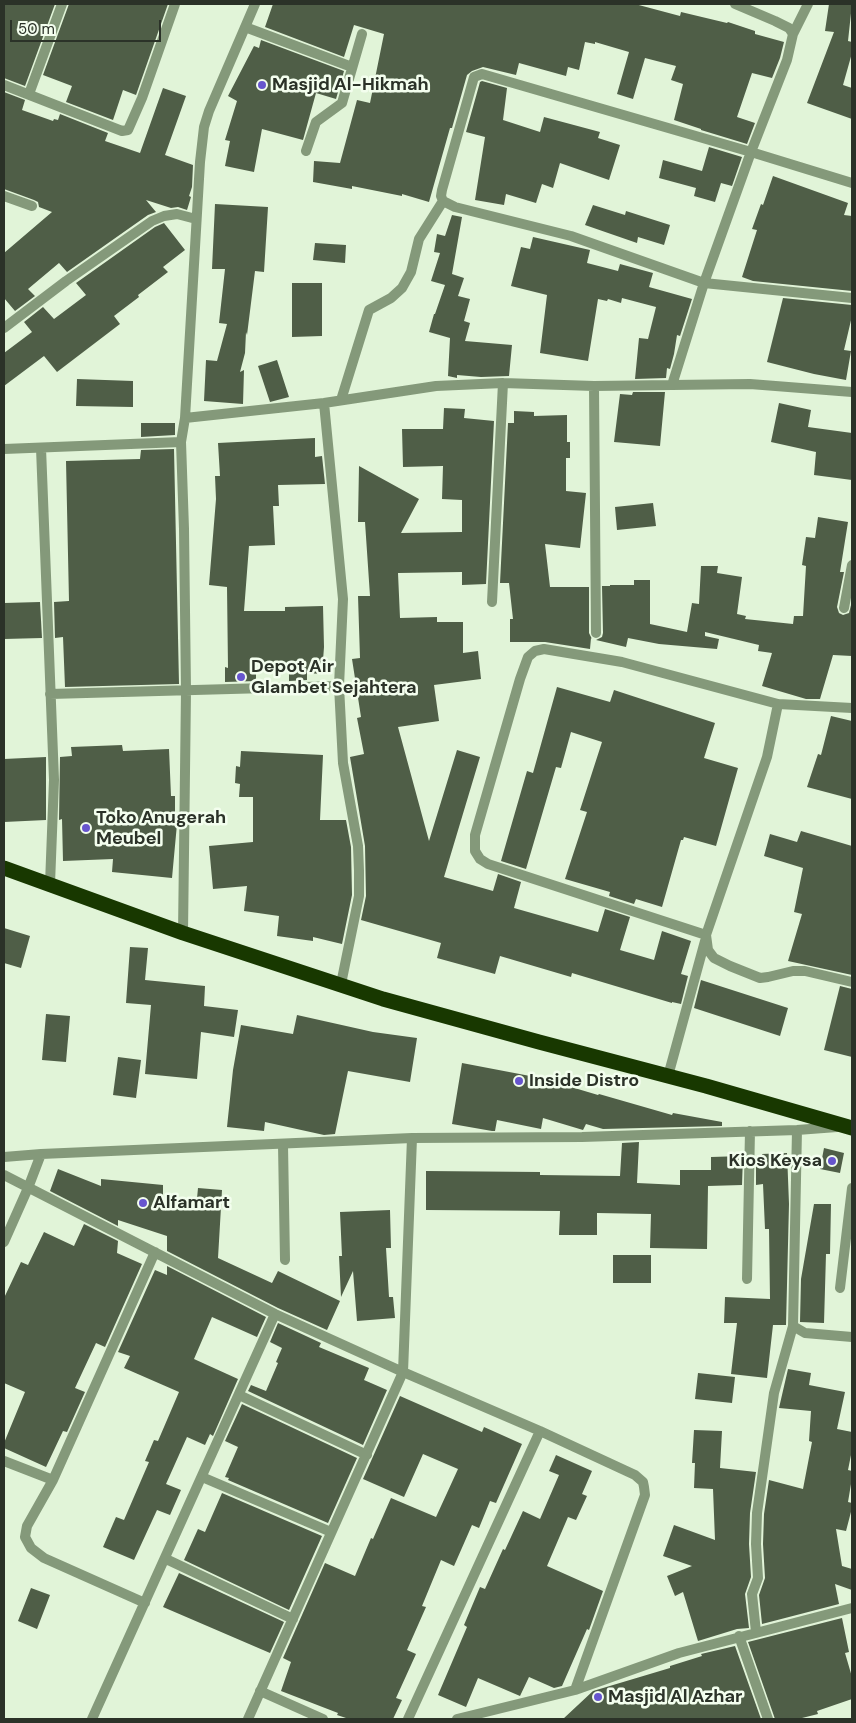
<!DOCTYPE html>
<style>
body{margin:0}
#map{position:relative;width:856px;height:1723px;overflow:hidden;background:#e1f4d8;font-family:"DM Sans",sans-serif}
canvas{display:block}
.frame{position:absolute;inset:0;border:5px solid #2b3228;pointer-events:none}
.scale{position:absolute;left:10px;top:20px;width:151px;height:22px;box-sizing:border-box;border:2px solid #2b3228;border-top:0;padding-left:6px;font-size:15px;line-height:18px;white-space:nowrap;color:#2b3228;-webkit-text-stroke:4px #f3feee;paint-order:stroke}
</style>
<div id="map">
<canvas width="856" height="1723"></canvas>
<div class="frame"></div>
<div class="scale">50 m</div>
</div>
<script>
const c = document.querySelector('canvas').getContext('2d');
c.lineJoin = 'round';
function fill(path, color) { c.fillStyle = color; c.fill(path, 'evenodd'); }
const shape = rows => new Path2D(rows.map(r => 'M' + r).join(''));
function trace(path, color, width, dash) { c.strokeStyle = color; c.lineWidth = width; c.lineCap = dash ? 'butt' : 'round'; c.setLineDash(dash || []); c.stroke(path); }
function drawText(font, color, halo, rows, align = 'center') {
  c.font = font + ' "DM Sans",sans-serif'; c.lineWidth = 5; c.setLineDash([]); c.textBaseline = 'middle'; c.strokeStyle = halo; c.fillStyle = color; for (const [text, x, y, turn = 0] of rows) {
    c.save(); c.translate(x, y); c.rotate((+turn || 0) * Math.PI / 180); c.textAlign = isNaN(turn) ? turn : align; if (halo) c.strokeText(text, 0, 0); c.fillText(text, 0, 0); c.restore();
  }
}
fill(shape([
 [4,4,55,4,25,86,4,78],
 [69,4,168,4,136,95,123,90,113,120,66,102,72,86,43,75],
 [273,4,635,4,680,16,681,12,727,23,728,22,755,31,755,34,784,42,780,58,772,78,752,73,737,117,755,123,747,144,701,130,701,129,674,120,683,84,671,80,676,66,645,58,633,99,617,94,629,52,595,42,595,44,585,42,579,70,568,67,566,76,519,63,516,75,483,67,472,71,467,75,452,128,450,128,429,202,402,194,402,196,352,186,352,189,313,182,314,161,340,163,357,100,370,103,384,34,354,25,344,57,265,27],
 [829,4,852,4,848,41,852,42,852,53,843,85,852,88,852,119,807,103,834,32,825,31],
 [261,40,344,71,336,99,316,93,303,140,262,129,254,172,225,166,230,141,225,140,237,101,228,96,254,46,259,48],
 [482,81,507,88,503,120,540,132,544,117,600,132,598,138,620,145,609,180,560,163,553,188,542,184,536,203,506,194,504,205,475,200,485,137,466,132,480,82],
 [163,88,186,96,165,155,193,165,192,187,189,196,191,197,187,210,178,207,171,208,146,200,156,212,148,215,67,272,59,263,28,289,35,296,15,311,4,298,4,253,52,212,39,207,38,202,34,200,4,189,4,92,25,100,22,110,53,121,54,119,58,120,60,114,108,133,105,141,140,153],
 [709,147,742,157,732,186,721,183,715,202,694,196,696,188,659,178,663,160,702,171],
 [773,176,848,203,844,215,852,216,852,291,753,281,742,277,757,230,752,229,761,204,763,205],
 [215,204,268,207,264,272,255,271,247,335,246,332,245,353,240,372,244,370,243,404,204,401,206,360,217,361,227,324,219,323,225,269,212,269],
 [593,205,625,215,626,211,670,225,664,245,638,237,637,243,585,225],
 [452,215,462,217,452,274,464,278,458,296,470,299,464,321,470,323,465,341,512,345,509,376,481,377,457,375,457,378,448,376,450,338,429,332,434,314,435,314,445,285,431,281,440,253,434,252,437,234,445,236],
 [164,223,185,250,163,267,168,272,138,295,139,297,114,316,120,324,57,372,44,356,4,386,4,353,32,332,24,322,43,307,54,319,86,295,76,283,155,227],
 [533,237,590,250,587,263,618,271,620,264,653,273,649,287,692,299,680,336,677,335,674,354,670,369,667,368,666,378,635,379,639,338,648,339,656,307,622,298,621,303,608,299,607,301,598,299,588,361,540,353,547,295,511,286,521,247,530,249],
 [315,243,346,245,345,263,313,260],
 [292,283,322,283,322,336,292,337],
 [783,298,852,305,852,316,844,350,851,351,846,380,814,374,767,362],
 [277,360,289,397,270,402,258,366],
 [77,379,133,381,133,407,76,406],
 [633,392,665,392,660,446,614,442,620,394,632,395],
 [779,403,811,410,808,427,852,433,852,480,814,475,816,452,771,442],
 [444,408,465,409,464,418,494,421,486,584,462,585,462,572,398,573,400,618,437,617,437,622,463,622,463,653,478,651,481,679,434,685,439,721,398,727,429,841,457,750,480,757,444,877,493,891,498,874,521,882,514,908,598,932,605,909,630,917,620,950,654,960,662,931,691,941,681,974,688,976,681,1004,672,1002,672,1003,572,973,571,977,500,956,495,974,437,958,441,943,361,920,366,896,365,846,350,757,364,754,357,718,361,717,352,659,360,658,358,596,370,596,365,522,358,522,359,466,419,499,401,533,462,532,462,500,442,499,443,466,403,467,402,429,443,429],
 [514,411,534,412,534,416,567,415,567,442,570,442,570,458,566,458,566,491,586,493,580,548,545,544,550,587,589,587,589,633,592,639,591,638,590,649,545,642,510,642,510,619,513,619,509,583,500,583,508,423,514,423],
 [141,423,175,423,175,435,141,437],
 [315,438,315,457,322,456,325,484,278,485,279,506,273,506,275,545,249,546,244,611,285,611,285,607,323,606,324,647,322,674,307,673,307,680,289,681,289,663,256,663,256,681,225,682,225,667,228,668,227,587,209,585,216,499,215,476,220,476,218,443],
 [174,449,179,684,65,687,63,637,55,638,54,602,69,601,66,461,140,459,141,450],
 [653,503,656,526,617,530,615,507],
 [818,517,848,522,840,572,844,572,837,607,839,613,843,615,849,613,852,601,852,656,833,655,820,699,806,699,762,686,772,653,758,651,759,645,705,632,705,636,719,639,717,649,659,644,628,638,626,647,596,640,602,637,603,633,602,586,610,586,610,585,634,585,634,580,650,580,650,624,687,632,692,603,699,604,701,566,718,566,717,573,742,577,737,614,746,616,745,619,793,624,794,616,803,616,806,566,802,565,806,537,815,538],
 [40,602,42,638,4,639,4,603],
 [557,687,610,702,614,690,715,723,704,758,738,768,716,846,684,837,683,840,681,840,662,907,636,899,634,904,609,896,610,892,565,879,587,812,580,810,602,742,571,732,561,768,556,767,526,869,501,861,527,771,533,773],
 [831,716,852,721,852,799,807,787,818,754,821,755],
 [122,745,123,751,169,749,171,796,175,796,175,824,177,824,172,878,112,872,113,859,63,861,62,819,59,820,60,757,72,756,71,747],
 [241,751,323,755,320,820,346,820,351,847,352,895,342,944,313,937,313,941,277,936,279,916,244,911,247,886,213,889,209,846,253,842,253,797,239,797,240,784,235,783,236,766,240,767],
 [46,757,46,820,4,822,4,759],
 [801,831,852,846,852,975,788,961,802,914,794,912,803,868,764,856,770,834,797,842],
 [4,928,30,936,21,968,4,963],
 [130,947,148,948,145,980,205,986,204,1006,238,1010,234,1037,201,1032,197,1079,145,1074,151,1005,126,1003],
 [701,980,788,1008,780,1036,694,1008],
 [840,986,852,989,852,1057,824,1050],
 [46,1014,70,1016,66,1062,42,1060],
 [297,1015,373,1032,417,1038,410,1082,348,1071,335,1134,324,1135,265,1122,264,1131,227,1127,233,1070,241,1025,293,1034],
 [118,1057,141,1060,136,1098,113,1095],
 [462,1063,551,1080,551,1081,598,1095,599,1094,672,1115,673,1113,722,1122,722,1126,603,1129,586,1124,583,1130,543,1118,541,1129,497,1120,495,1131,492,1131,452,1124],
 [639,1142,637,1183,680,1185,680,1170,711,1170,711,1157,743,1156,742,1185,708,1186,707,1249,650,1248,651,1214,597,1213,597,1235,559,1235,560,1211,426,1210,426,1171,540,1172,540,1175,620,1176,622,1143],
 [824,1148,844,1153,840,1173,820,1169],
 [787,1153,789,1204,786,1325,773,1325,767,1378,731,1374,737,1323,724,1323,725,1297,770,1299,769,1229,765,1229,763,1184,756,1185,756,1156,762,1156,762,1154],
 [58,1169,101,1186,101,1179,163,1185,163,1208,196,1209,198,1188,222,1190,218,1258,272,1283,278,1271,340,1301,327,1330,278,1308,167,1251,167,1236,118,1220,118,1226,50,1191],
 [814,1204,831,1204,830,1254,826,1254,824,1323,800,1322,801,1279],
 [390,1210,391,1248,386,1248,389,1297,393,1297,395,1318,357,1321,353,1271,341,1297,339,1256,342,1256,340,1212],
 [84,1224,118,1241,117,1253,142,1264,105,1347,96,1343,75,1388,85,1392,67,1432,63,1431,46,1467,4,1448,4,1443,25,1392,4,1383,4,1298,21,1262,28,1265,44,1232,74,1246],
 [613,1255,651,1255,651,1283,613,1283],
 [167,1266,266,1317,257,1337,212,1317,194,1359,238,1379,213,1436,210,1434,205,1445,187,1437,166,1484,181,1490,170,1515,157,1510,134,1560,103,1547,116,1517,124,1520,149,1462,145,1461,154,1440,158,1441,179,1392,124,1368,130,1356,118,1352,155,1270,167,1275],
 [278,1323,321,1343,319,1347,369,1368,364,1380,387,1390,363,1445,248,1391,251,1385,266,1391,278,1363,276,1362,282,1348,270,1342],
 [788,1369,811,1373,809,1385,845,1392,837,1429,852,1432,852,1450,848,1470,852,1471,852,1478,848,1502,852,1503,852,1508,846,1531,836,1529,842,1566,852,1569,852,1590,835,1584,839,1604,762,1624,759,1595,765,1578,763,1544,764,1514,769,1480,803,1489,812,1442,809,1441,811,1411,779,1408],
 [698,1373,735,1377,732,1403,695,1399],
 [400,1396,482,1432,484,1427,522,1444,496,1503,490,1501,479,1528,472,1525,454,1566,441,1560,422,1606,426,1607,407,1650,416,1654,396,1698,402,1700,393,1719,349,1719,337,1715,338,1713,281,1691,291,1662,283,1658,325,1563,355,1576,371,1538,373,1539,391,1498,436,1517,458,1469,423,1454,404,1497,363,1479],
 [242,1404,357,1458,328,1523,228,1480,229,1478,225,1477,238,1447,225,1441],
 [694,1430,722,1431,720,1468,756,1472,750,1513,749,1544,751,1577,745,1594,749,1628,737,1629,698,1641,683,1592,675,1596,667,1576,692,1566,663,1556,674,1525,715,1540,713,1489,694,1488,695,1463,692,1463],
 [556,1455,592,1471,582,1494,587,1496,576,1520,568,1517,547,1566,603,1591,589,1630,587,1629,562,1686,554,1688,529,1677,520,1696,478,1678,466,1707,438,1695,467,1627,464,1625,480,1587,485,1589,503,1549,505,1550,523,1511,540,1519,559,1475,549,1471],
 [222,1493,322,1536,289,1610,184,1560,198,1529,205,1532],
 [179,1573,284,1622,270,1653,163,1607],
 [31,1588,50,1595,37,1629,18,1621],
 [842,1618,849,1652,845,1653,852,1677,852,1699,817,1711,818,1714,798,1719,775,1719,748,1642],
 [735,1646,761,1719,563,1719,593,1691,670,1668,670,1666,702,1656,701,1654]
]), '#4f5e47');
trace(shape([
 [778,704,767,757,706,935,488,864,480,859,475,851,475,835,520,679,528,657,535,651,544,649,622,662,778,704,852,708],
 [706,935,708,950,714,958,730,966,760,978,768,977,793,971,805,971,852,982],
 [668,1076,705,941],
 [283,1145,285,1260]
]), '#84997a', 10);
trace(shape([
 [735,4,775,21,789,28,793,34,787,60,751,152,704,283,571,236,455,207,443,201,441,196,442,190,474,77,482,74,751,152,852,183],
 [245,27,352,67],
 [793,34,808,4],
 [4,85,122,131,128,130,142,98,175,4],
 [29,94,62,4],
 [306,151,316,122,342,103,362,34],
 [4,196,32,206],
 [4,328,66,281,152,221,164,216,177,214,196,219],
 [672,385,704,283,852,298],
 [594,386,596,633],
 [341,400,369,310,391,298,402,288,411,272,419,239,443,201],
 [324,403,343,599,339,686,343,763,358,846,359,871,359,896,341,984],
 [185,418,324,403,436,386,503,383,594,386,750,384,852,392],
 [41,448,54,780,50,884],
 [4,449,181,442],
 [492,602,503,383],
 [844,608,852,565],
 [50,694,339,686],
 [183,933,186,691,184,529,181,442,185,418,200,162,204,127,209,111,255,4],
 [797,1130,793,1326,805,1333,852,1337],
 [4,1157,41,1154,412,1138,582,1137,797,1130,837,1127],
 [4,1175,275,1314,403,1372,540,1431,408,1719],
 [4,1242,28,1188,41,1154],
 [747,1279,750,1131],
 [840,1288,852,1188],
 [239,1395,367,1455],
 [540,1431,635,1475,643,1482,644,1487,645,1495,575,1690],
 [4,1461,53,1480,155,1252],
 [202,1477,331,1532],
 [53,1480,27,1526,25,1537,31,1548,44,1558,145,1603],
 [166,1559,293,1619],
 [756,1632,752,1594,758,1578,756,1544,757,1513,774,1393,793,1326],
 [739,1636,768,1719],
 [260,1691,323,1719],
 [92,1719,275,1314],
 [248,1719,403,1372,412,1138],
 [457,1719,575,1690,679,1653,852,1608]
]), '#84997a', 10);
trace(shape([
 [4,868,183,933,383,999,539,1042,706,1086,852,1128]
]), '#183800', 15);
for (const [x, y, r, color] of [
 [262,85,5,"#6755ce"],
 [241,677,5,"#6755ce"],
 [86,828,5,"#6755ce"],
 [519,1081,5,"#6755ce"],
 [832,1161,5,"#6755ce"],
 [143,1203,5,"#6755ce"],
 [598,1697,5,"#6755ce"]
]) { const dot = new Path2D(); dot.arc(x, y, r, 0, 2 * Math.PI); c.fillStyle = color; c.fill(dot); trace(dot, '#f3feee', 2); }
drawText('bold 18px', '#2b3228', '#f3feee', [
 ["Masjid Al-Hikmah",272,85],
 ["Depot Air",251,667],
 ["Glambet Sejahtera",251,688],
 ["Toko Anugerah",96,818],
 ["Meubel",96,839],
 ["Inside Distro",529,1081],
 ["Kios Keysa",822,1161,"right"],
 ["Alfamart",153,1203],
 ["Masjid Al Azhar",608,1697]
], 'left');
</script>
